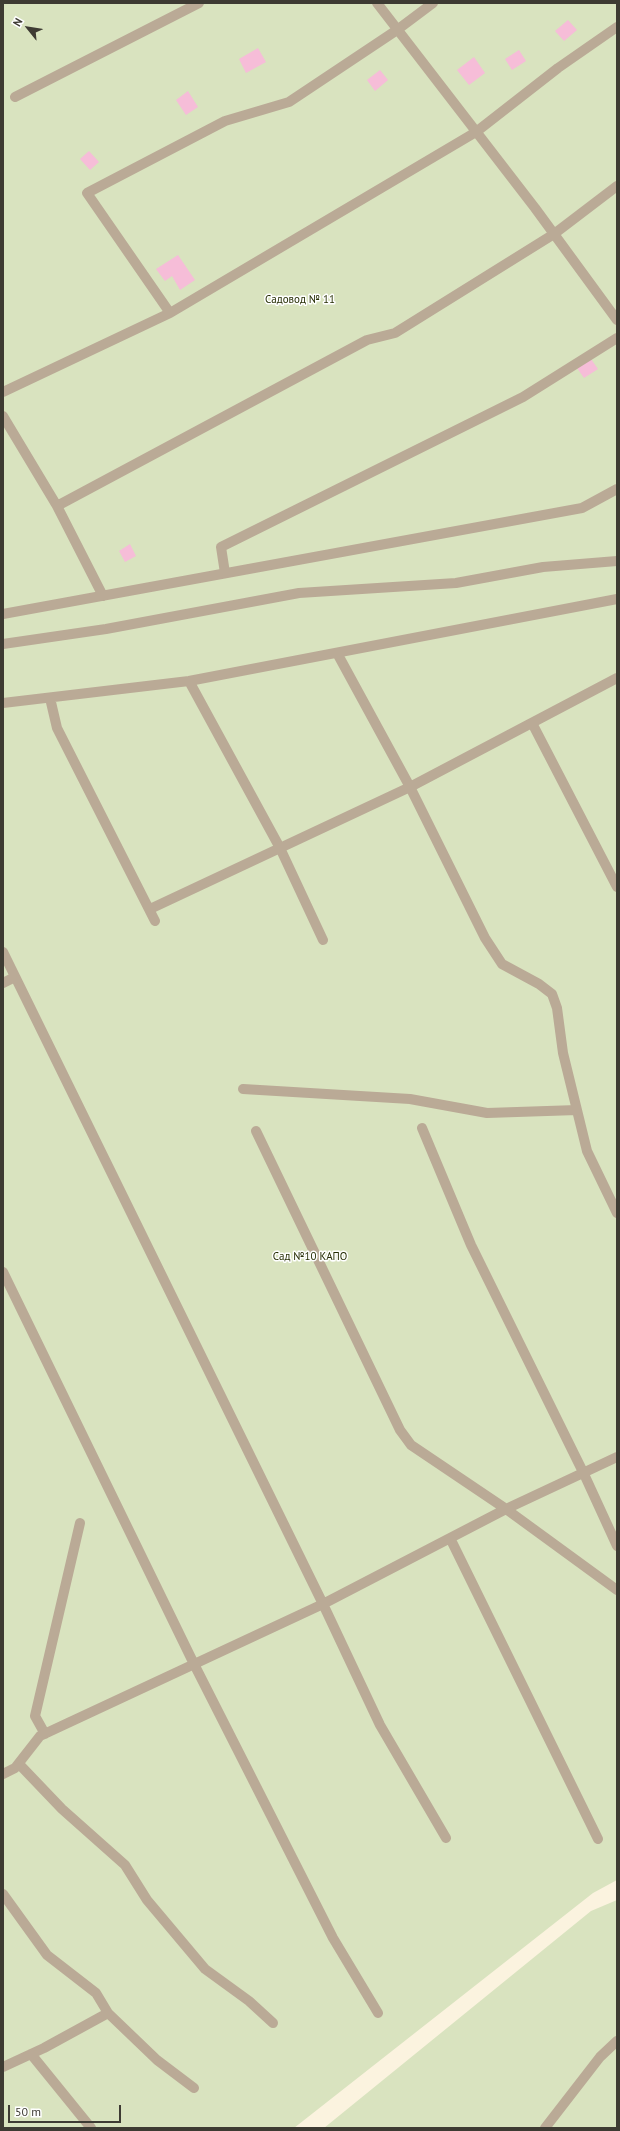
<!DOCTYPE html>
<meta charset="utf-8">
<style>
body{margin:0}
#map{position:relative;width:620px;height:2131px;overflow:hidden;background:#fbf3df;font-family:"PT Sans",sans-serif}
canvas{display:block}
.frame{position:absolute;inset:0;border:4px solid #3e3b33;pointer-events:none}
.north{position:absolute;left:8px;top:8px;width:40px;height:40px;-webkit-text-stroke:3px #fff;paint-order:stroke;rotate:300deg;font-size:11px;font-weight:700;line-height:16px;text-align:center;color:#3e3b33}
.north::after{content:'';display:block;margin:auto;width:14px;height:18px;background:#3e3b33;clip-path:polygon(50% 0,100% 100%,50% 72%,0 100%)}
.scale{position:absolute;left:8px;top:2105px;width:113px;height:18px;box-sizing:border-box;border:2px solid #3e3b33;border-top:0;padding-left:5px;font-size:12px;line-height:14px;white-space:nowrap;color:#3e3b33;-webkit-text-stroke:3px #fff;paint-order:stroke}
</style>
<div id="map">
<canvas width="620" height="2131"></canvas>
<div class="frame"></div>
<div class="north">N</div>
<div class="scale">50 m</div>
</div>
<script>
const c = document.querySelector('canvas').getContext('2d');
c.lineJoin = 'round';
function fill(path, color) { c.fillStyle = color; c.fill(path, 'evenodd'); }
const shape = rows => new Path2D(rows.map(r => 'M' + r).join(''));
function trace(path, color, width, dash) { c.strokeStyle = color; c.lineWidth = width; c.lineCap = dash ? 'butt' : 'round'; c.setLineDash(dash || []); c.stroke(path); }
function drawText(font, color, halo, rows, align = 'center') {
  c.font = font + ' "PT Sans",sans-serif'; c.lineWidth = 3; c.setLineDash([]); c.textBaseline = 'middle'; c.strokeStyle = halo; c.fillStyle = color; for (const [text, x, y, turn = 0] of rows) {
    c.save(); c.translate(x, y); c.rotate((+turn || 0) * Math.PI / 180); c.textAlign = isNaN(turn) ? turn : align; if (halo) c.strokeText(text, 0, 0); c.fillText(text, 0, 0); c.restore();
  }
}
fill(shape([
 [3,3,617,3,617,1880,593,1893,294,2128,3,2128],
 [617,1900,617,2128,324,2128,591,1911]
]), '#d9e3bf');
fill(shape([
 [568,20,577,30,564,41,555,31],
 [258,48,266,62,246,73,239,59],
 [519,50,526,61,512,70,505,59],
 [474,57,485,73,469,85,457,70],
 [380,70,388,80,375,91,367,80],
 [188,91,198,107,186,115,176,100],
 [89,151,99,162,90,170,80,159],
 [178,255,195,280,180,290,172,276,165,281,156,269],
 [591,359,598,369,584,378,577,368],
 [130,544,136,556,125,562,119,551]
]), '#f6bdd8');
trace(shape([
 [377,3,535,208,617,320],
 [15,97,199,3],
 [170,313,87,193,225,121,289,102,397,30,433,3],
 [3,392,170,313,476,132,558,68,617,27],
 [3,416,57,506,103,596],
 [57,506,367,340,395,333,554,234,617,186],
 [225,573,221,547,523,397,617,338],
 [3,614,582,508,617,489],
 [3,644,106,629,299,593,456,583,543,567,617,561],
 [337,653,410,787,485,938,502,964,539,984,552,994,557,1008,563,1053,587,1151,617,1213],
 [189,681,280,848,323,940],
 [50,698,57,728,155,921],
 [3,703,189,681,617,599],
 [532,723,617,887],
 [150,909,410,787,617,678],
 [3,952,323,1604,380,1725,446,1838],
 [3,983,15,977],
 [243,1089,410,1099,487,1113,577,1110],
 [422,1128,471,1245,584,1474,617,1546],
 [256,1131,400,1430,411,1445,506,1509,617,1590],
 [3,1272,194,1664,333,1938,378,2013],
 [450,1538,598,1839],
 [45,1734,35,1716,80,1523],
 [19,1764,62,1809,125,1865,147,1900,205,1969,249,2001,273,2023],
 [3,1774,15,1768,40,1736,323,1604,506,1509,617,1457],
 [3,1894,47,1955,96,1993,108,2013,157,2060,194,2088],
 [31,2054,91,2128],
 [3,2067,44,2048,108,2013],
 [545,2128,600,2057,617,2041]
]), '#baaa96', 10);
drawText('11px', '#252d03', '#fff', [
 ["Садовод № 11",300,300],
 ["Сад №10 КАПО",310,1257]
]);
</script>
